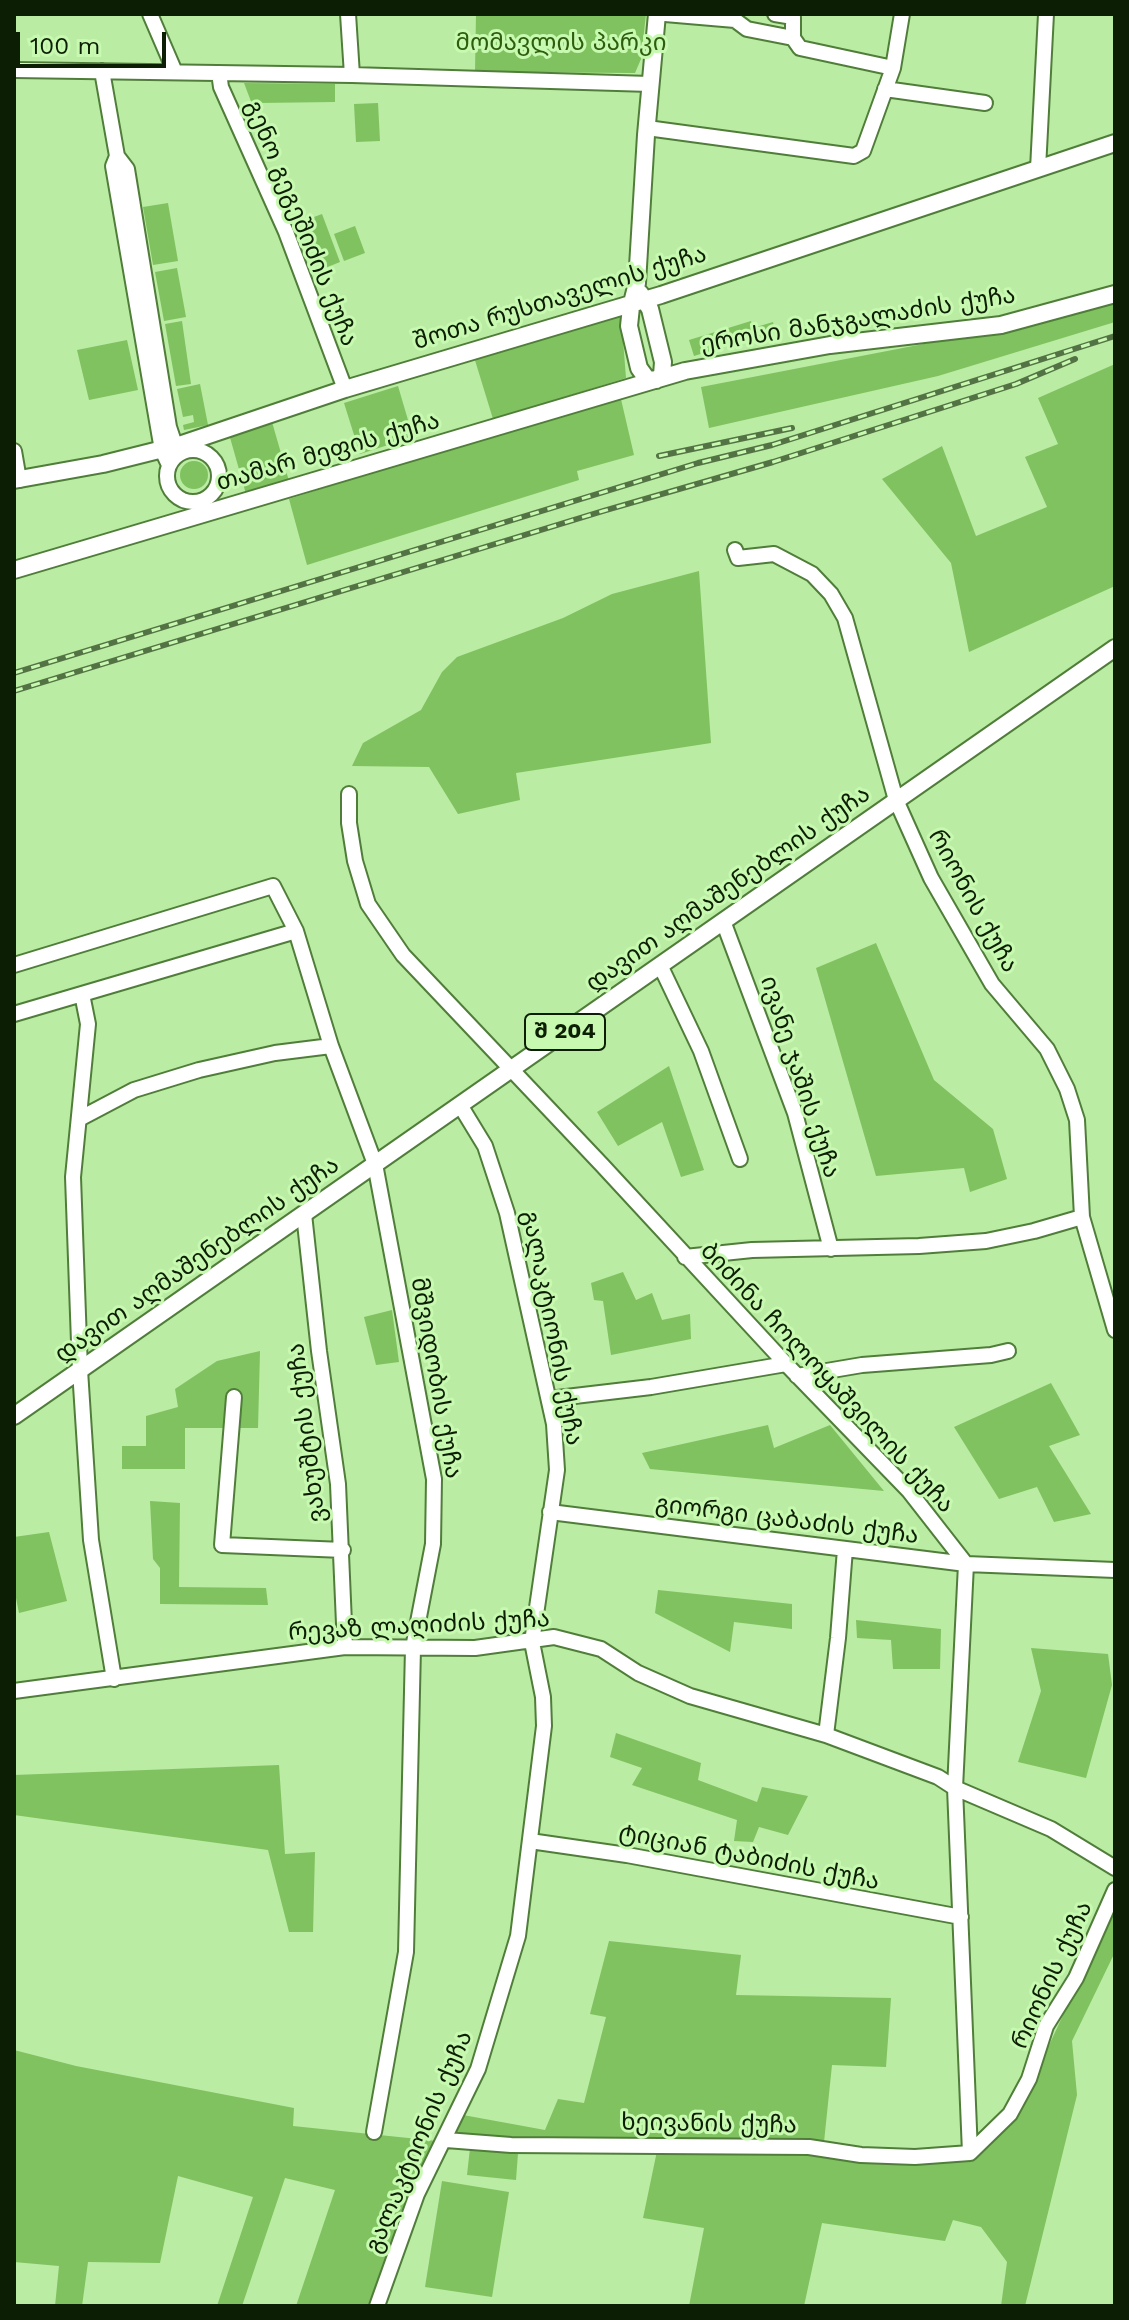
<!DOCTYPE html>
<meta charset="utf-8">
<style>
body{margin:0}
#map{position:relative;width:1129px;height:2320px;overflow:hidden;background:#baeca3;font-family:"Work Sans",sans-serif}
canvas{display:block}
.frame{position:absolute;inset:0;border:16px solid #0c1e03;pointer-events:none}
.scale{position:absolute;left:16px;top:32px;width:150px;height:36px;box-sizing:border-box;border:4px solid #0c1e03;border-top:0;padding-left:10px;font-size:24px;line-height:28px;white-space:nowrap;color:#0c1e03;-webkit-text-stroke:6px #c7f9b0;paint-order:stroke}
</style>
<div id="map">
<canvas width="1129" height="2320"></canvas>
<div class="frame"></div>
<div class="scale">100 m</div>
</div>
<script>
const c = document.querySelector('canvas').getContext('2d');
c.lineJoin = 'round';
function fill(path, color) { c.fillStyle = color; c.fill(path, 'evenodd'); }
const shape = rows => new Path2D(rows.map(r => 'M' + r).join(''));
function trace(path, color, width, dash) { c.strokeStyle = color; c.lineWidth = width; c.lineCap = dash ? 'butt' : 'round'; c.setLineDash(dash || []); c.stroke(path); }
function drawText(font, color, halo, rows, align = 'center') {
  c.font = font + ' "Work Sans","Noto Sans Georgian",sans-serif'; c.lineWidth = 6; c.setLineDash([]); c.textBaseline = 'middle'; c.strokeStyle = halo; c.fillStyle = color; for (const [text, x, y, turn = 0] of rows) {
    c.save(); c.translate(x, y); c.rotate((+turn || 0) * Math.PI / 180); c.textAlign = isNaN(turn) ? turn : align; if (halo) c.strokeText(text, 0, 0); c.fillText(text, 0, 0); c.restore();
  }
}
fill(shape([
 [476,14,646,14,641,59,635,73,475,72],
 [244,83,335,84,335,102,257,103,255,112],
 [378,103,380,141,356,142,354,104],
 [168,203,178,261,153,265,143,207],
 [322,214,340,262,325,268,306,220],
 [355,226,365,253,344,261,334,234],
 [177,268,186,317,164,321,155,272],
 [1115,300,1115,322,938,376,709,428,701,387,975,334],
 [621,315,626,378,493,419,474,357],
 [182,321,191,384,176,386,165,324],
 [751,321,753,328,773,322,775,331,694,356,689,340],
 [127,340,138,390,89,400,77,350],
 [1115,364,1115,586,969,652,951,563,882,479,942,446,976,536,1047,507,1025,457,1058,444,1038,398],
 [200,384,208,425,184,430,183,425,194,422,193,415,183,417,177,389],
 [398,386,413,437,360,454,344,403],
 [620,395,634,455,577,471,579,480,307,565,289,499],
 [272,422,289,481,246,494,229,434],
 '180 475a14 14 0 1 1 28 0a14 14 0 1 1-28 0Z',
 [699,571,711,743,516,773,520,800,458,814,429,767,352,766,363,743,421,710,442,672,457,657,563,618,612,594],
 [876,943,934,1080,993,1129,1007,1179,970,1192,964,1168,876,1176,816,968],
 [669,1066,704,1170,681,1177,662,1122,618,1146,597,1112],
 [623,1272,636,1300,652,1293,662,1320,690,1314,691,1339,611,1355,603,1301,594,1300,591,1283],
 [392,1310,399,1362,376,1365,364,1317],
 [260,1351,258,1428,185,1428,185,1469,122,1469,122,1446,146,1446,146,1416,178,1407,175,1389,217,1361],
 [1051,1383,1080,1435,1049,1446,1091,1514,1054,1522,1037,1487,999,1499,954,1427],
 [768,1425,774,1448,830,1425,884,1491,650,1469,642,1453],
 [150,1501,180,1503,179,1587,266,1588,268,1605,160,1604,160,1568,153,1559],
 [49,1532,67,1601,19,1613,14,1588,14,1537],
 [658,1590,792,1604,792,1629,734,1622,730,1652,655,1613],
 [856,1620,941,1629,940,1669,893,1669,891,1640,857,1638],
 [1031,1648,1108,1654,1112,1685,1086,1778,1018,1762,1041,1691],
 [616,1733,701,1763,698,1780,757,1802,762,1787,808,1796,788,1835,759,1827,753,1842,734,1841,737,1820,632,1785,642,1768,610,1757],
 [279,1765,285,1854,315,1852,313,1932,289,1932,268,1850,14,1815,14,1775],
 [1115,1904,1115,1952,1072,2041,1077,2095,1025,2306,1001,2306,1007,2262,981,2227,953,2220,945,2241,822,2223,804,2306,689,2306,704,2228,643,2218,657,2151,973,2161,1015,2118],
 [609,1941,741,1955,736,1995,891,1998,886,2067,832,2065,824,2142,756,2138,513,2140,455,2134,463,2115,545,2130,558,2099,584,2103,606,2017,590,2014],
 [14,2050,76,2066,294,2108,293,2126,437,2141,373,2306,296,2306,335,2190,285,2178,242,2306,217,2306,253,2197,178,2176,160,2263,88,2262,82,2306,55,2306,59,2266,14,2262],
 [470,2148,518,2153,516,2180,467,2175],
 [442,2181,509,2192,492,2297,425,2287]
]), '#7fc25f');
const minor = shape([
 [150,14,175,72],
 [348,14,352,75],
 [665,14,735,20,747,29,793,38,800,48,893,68],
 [775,14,793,17,793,38],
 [14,70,352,75,650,84],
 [102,71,117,156,113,166,162,450,169,465],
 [219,73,221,87,286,232,345,389],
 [885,89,985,103],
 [647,128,854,156,863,151,893,68,902,14],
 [117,156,127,169,169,427,174,442,195,450],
 [1038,169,1046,14],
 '167 476a26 26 0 1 1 52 0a26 26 0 1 1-52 0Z',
 [14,451,19,480],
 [735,550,738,558,774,554,812,574,831,594,845,618,896,800,931,878,992,984,1047,1049,1067,1089,1077,1120,1082,1217,1115,1330],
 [349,794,349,823,355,861,368,904,403,955,602,1165,786,1364,909,1491,966,1564,955,1788,970,2153],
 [723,921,795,1113,831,1249],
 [14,965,273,886,296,931,331,1046,375,1164,434,1479,433,1544,413,1648,406,1952,374,2132],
 [660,965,701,1051,740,1159],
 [82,994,88,1024,73,1177,80,1370,91,1540,114,1679],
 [14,1014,296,931],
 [79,1119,134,1090,199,1070,275,1053,331,1046],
 [304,1214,319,1351,338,1484,345,1647],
 [685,1257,752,1250,919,1246,986,1241,1034,1231,1082,1217],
 [797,1376,862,1365,991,1355,1008,1351],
 [234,1397,222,1545,343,1550],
 [549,1399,651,1387,786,1364],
 [550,1512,966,1564,1115,1570],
 [14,1691,345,1647,475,1648,554,1637,601,1649,638,1673,690,1696,826,1735,938,1777,955,1788,1051,1829,1115,1868],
 [826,1735,838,1638,845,1549],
 [530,1841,627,1855,961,1917],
 [446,2140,511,2145,809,2147,861,2155,915,2157,970,2153],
 [970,2153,1010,2114,1029,2079,1046,2026,1076,1978,1115,1890],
 [377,2306,417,2194,478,2069,518,1936,544,1726,543,1697,532,1642,557,1470,554,1424,507,1213,485,1146,460,1105]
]);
const major = shape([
 [640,293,650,309,663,362,662,375,656,380],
 [656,380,647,379,639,368,629,326,631,307,637,283,646,135,657,14],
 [14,480,103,464,179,445,345,389,661,295,1115,143],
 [14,570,685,371,830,345,1001,325,1115,294],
 [14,1416,1115,648]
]);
trace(minor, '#507e3a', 18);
trace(major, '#507e3a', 20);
trace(minor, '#fff', 14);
trace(major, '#fff', 16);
const rail = shape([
 [659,456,792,428],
 [14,673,698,463,772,445,1115,336],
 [14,691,603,511,773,462,1016,384,1075,359]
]);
trace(rail, '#547345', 6);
trace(rail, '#c7f9b0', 3, [9]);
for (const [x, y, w] of [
 [565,1032,80]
]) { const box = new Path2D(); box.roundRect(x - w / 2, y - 18, w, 36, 6); c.fillStyle = '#c7f9b0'; c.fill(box); trace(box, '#0c1e03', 2); }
drawText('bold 22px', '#0c1e03', null, [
 ["შ 204",565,1032]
]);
drawText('24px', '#2d5d0d', '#c7f9b0', [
 ["მომავლის პარკი",561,43]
]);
drawText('24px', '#0c1e03', '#c7f9b0', [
 ["გენო გეგეშიძის ქუჩა",301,223,68],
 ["შოთა რუსთაველის ქუჩა",560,298,-17],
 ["ეროსი მანჯგალაძის ქუჩა",858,320,-9],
 ["თამარ მეფის ქუჩა",328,452,-16],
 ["დავით აღმაშენებლის ქუჩა",728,889,-35],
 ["რიონის ქუჩა",973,901,61],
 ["ივანე ჯაშის ქუჩა",800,1077,72],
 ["დავით აღმაშენებლის ქუჩა",197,1260,-35],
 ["გალაკტიონის ქუჩა",552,1328,79],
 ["მშვიდობის ქუჩა",436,1378,80],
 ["ბიძინა ჩოლოყაშვილის ქუჩა",827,1378,47],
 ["ვახუშტის ქუჩა",307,1433,-97],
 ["გიორგი ცაბაძის ქუჩა",787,1520,7],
 ["რევაზ ლაღიძის ქუჩა",419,1626,-3],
 ["ტიციან ტაბიძის ქუჩა",749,1857,11],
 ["რიონის ქუჩა",1052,1975,-65],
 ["ხეივანის ქუჩა",709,2124,1],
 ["გალაკტიონის ქუჩა",419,2142,-67]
]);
</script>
